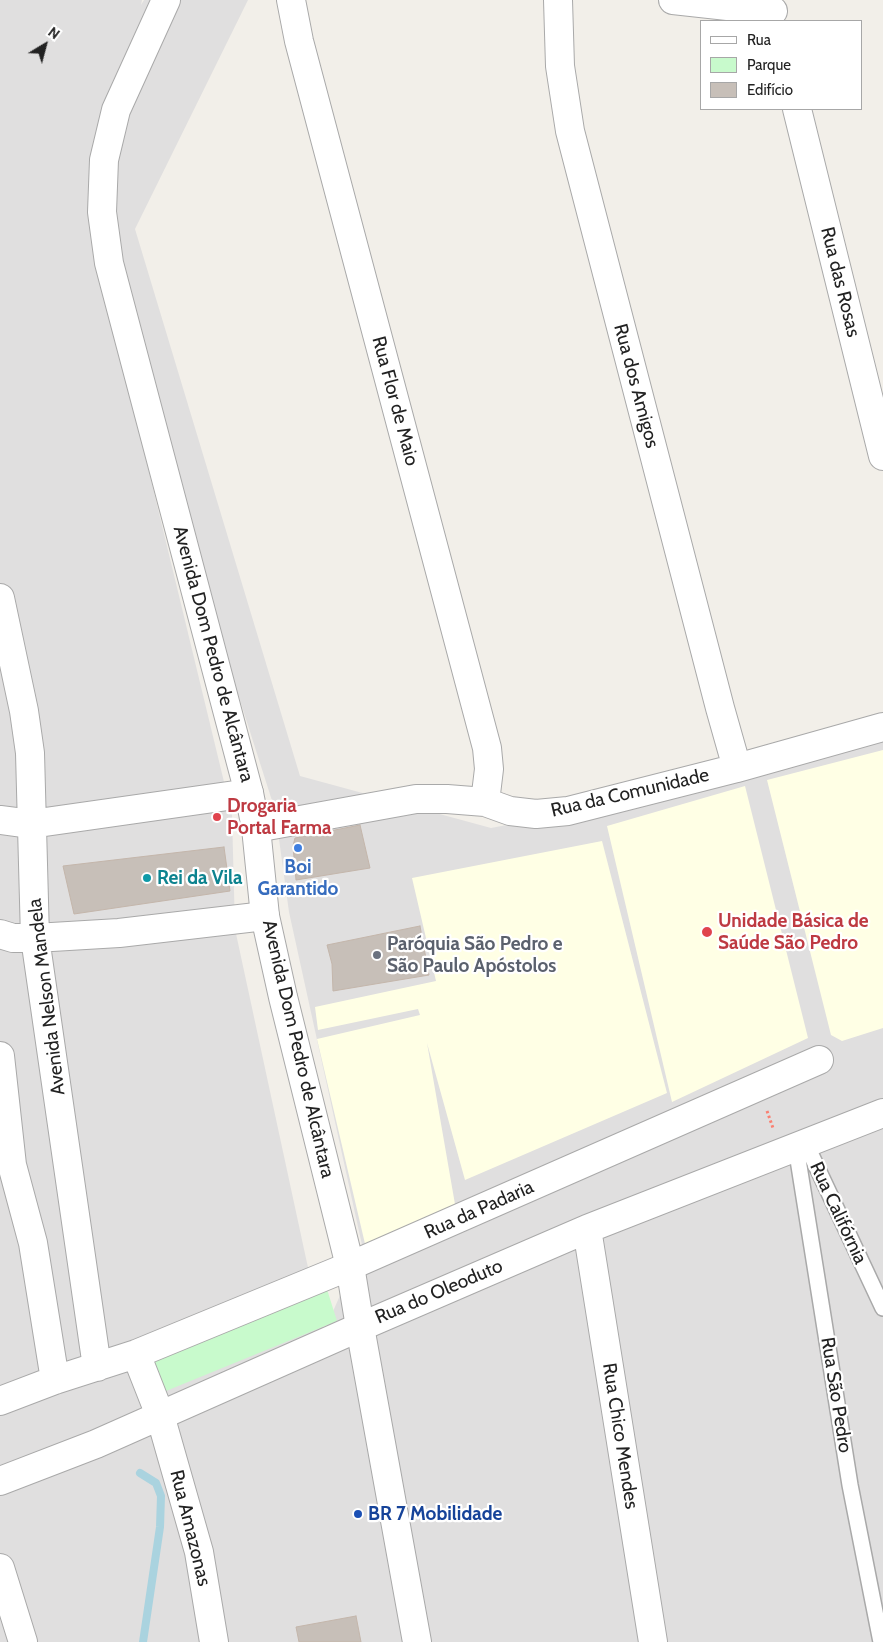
<!DOCTYPE html>
<meta charset="utf-8">
<style>
body{margin:0}
#map{position:relative;width:883px;height:1642px;overflow:hidden;background:#f2efe9;font-family:Cabin,sans-serif}
canvas{display:block}
.legend{position:absolute;left:700px;top:20px;width:162px;height:90px;box-sizing:border-box;background:#fff;border:1px solid #a7a7a7;margin:0;padding:6px 9px;list-style:none;font-size:15px;color:#222}
.legend li{display:flex;align-items:center;gap:10px;height:25px}
.legend b{width:25px;border:1px solid #a7a7a7}
.north{position:absolute;left:20px;top:20px;width:50px;height:50px;-webkit-text-stroke:4px #fff;paint-order:stroke;rotate:37deg;font-size:14px;font-weight:700;line-height:20px;text-align:center;color:#222}
.north::after{content:'';display:block;margin:auto;width:18px;height:22px;background:#222;clip-path:polygon(50% 0,100% 100%,50% 72%,0 100%)}
</style>
<div id="map">
<canvas width="883" height="1642"></canvas>
<ul class="legend">
<li><b style="height:6px;background:#fff"></b>Rua</li>
<li><b style="height:14px;background:#c8facc"></b>Parque</li>
<li><b style="height:14px;background:#c7bfb8"></b>Edifício</li>
</ul>
<div class="north">N</div>
</div>
<script>
const c = document.querySelector('canvas').getContext('2d');
c.lineJoin = 'round';
function fill(path, color) { c.fillStyle = color; c.fill(path, 'evenodd'); }
const shape = rows => new Path2D(rows.map(r => 'M' + r).join(''));
function trace(path, color, width, dash) { c.strokeStyle = color; c.lineWidth = width; c.lineCap = dash ? 'butt' : 'round'; c.setLineDash(dash || []); c.stroke(path); }
function drawText(font, color, halo, rows, align = 'center') {
  c.font = font + ' Cabin,sans-serif'; c.lineWidth = 4.5; c.setLineDash([]); c.textBaseline = 'middle'; c.strokeStyle = halo; c.fillStyle = color; for (const [text, x, y, turn = 0] of rows) {
    c.save(); c.translate(x, y); c.rotate((+turn || 0) * Math.PI / 180); c.textAlign = isNaN(turn) ? turn : align; if (halo) c.strokeText(text, 0, 0); c.fillText(text, 0, 0); c.restore();
  }
}
fill(shape([
 [0,0,142,0,141,5,144,0,248,0,135,229,300,776,491,828,704,788,883,738,883,1642,0,1642],
 [93,240,275,810,289,912,362,1245,324,1332,307,1263,235,929,232,815]
]), '#e0dfdf');
fill(shape([
 [883,750,883,1028,842,1041,831,1035,767,780],
 [745,786,808,1038,672,1102,607,826],
 [602,841,667,1093,465,1180,427,1043,456,1210,366,1248,317,1039,420,1015,418,1009,318,1030,315,1007,436,981,412,878]
]), '#ffffe5');
fill(shape([
 [325,1283,337,1321,166,1391,151,1355]
]), '#c8facc');
trace(shape([
 [140,1473,156,1483,161,1496,160,1527,143,1642]
]), '#aad3df', 8);
const building = shape([
 [360,825,370,868,296,880,293,846,295,838,360,825],
 [224,847,230,891,74,914,63,866,224,847],
 [420,926,429,975,333,991,332,964,327,945,420,926],
 [356,1616,361,1642,299,1642,296,1627,356,1616]
]);
fill(building, '#c7bfb8');
trace(building, '#c4b6ab', 1);
const service = shape([
 [806,1144,883,1308],
 [796,1147,850,1485,881,1642]
]);
const minor = shape([
 [291,0,299,41,487,748,489,769,485,802],
 [558,0,560,66,570,131,720,708,737,768],
 [673,0,773,11],
 [797,109,883,456],
 [0,598,24,711,30,753,35,938,97,1367],
 [0,820,31,824,249,793],
 [256,828,416,799,447,799,485,802,510,811,536,814,568,811,737,768,883,727],
 [0,934,13,938,35,938,119,933,265,916],
 [0,1056,12,1165,33,1243,55,1380],
 [587,1229,653,1642],
 [136,1354,160,1415,199,1552,214,1642],
 [0,1401,55,1380,136,1354,350,1266,819,1060],
 [0,1481,96,1444,360,1327,587,1229,883,1113],
 [0,1568,23,1642]
]);
const tertiary = shape([
 [166,0,116,110,104,160,102,212,109,263,249,793,256,828,265,916,283,997,350,1266,360,1327,417,1642]
]);
trace(service, '#a9a9a9', 18);
trace(minor, '#a9a9a9', 30);
trace(tertiary, '#a9a9a9', 30);
trace(shape([
 [767,1111,773,1128]
]), '#fa8072', 3, [2.5, 2.5]);
trace(service, '#fff', 15);
trace(minor, '#fff', 28);
trace(tertiary, '#fff', 28);
for (const [x, y, r, color] of [
 [217,817,5,"#e0444e"],
 [298,848,5,"#3f7fe0"],
 [147,878,5,"#0f9aa8"],
 [707,932,6,"#e0444e"],
 [377,955,5,"#6b7280"],
 [358,1514,5,"#1a4fb4"]
]) { const dot = new Path2D(); dot.arc(x, y, r, 0, 2 * Math.PI); c.fillStyle = color; c.fill(dot); trace(dot, '#fff', 2); }
drawText('19px', '#222', '#fff', [
 ["Rua das Rosas",840,282,76],
 ["Rua dos Amigos",636,386,75],
 ["Rua Flor de Maio",395,401,75],
 ["Avenida Dom Pedro de Alcântara",213,654,75],
 ["Rua da Comunidade",630,793,-13],
 ["Avenida Nelson Mandela",47,997,-97],
 ["Avenida Dom Pedro de Alcântara",298,1049,77],
 ["Rua da Padaria",479,1210,-24],
 ["Rua Califórnia",838,1213,65],
 ["Rua do Oleoduto",439,1292,-23],
 ["Rua São Pedro",836,1395,81],
 ["Rua Chico Mendes",620,1436,81],
 ["Rua Amazonas",190,1528,76]
]);
drawText('bold 19px', '#be3a42', '#fff', [
 ["Drogaria",227,806],
 ["Portal Farma",227,828],
 ["Unidade Básica de",718,921],
 ["Saúde São Pedro",718,943]
], 'left');
drawText('bold 19px', '#366cbe', '#fff', [
 ["Boi",298,867],
 ["Garantido",298,889]
]);
drawText('bold 19px', '#0d838f', '#fff', [
 ["Rei da Vila",157,878]
], 'left');
drawText('bold 19px', '#5b616d', '#fff', [
 ["Paróquia São Pedro e",387,944],
 ["São Paulo Apóstolos",387,966]
], 'left');
drawText('bold 19px', '#164399', '#fff', [
 ["BR 7 Mobilidade",368,1514]
], 'left');
</script>
